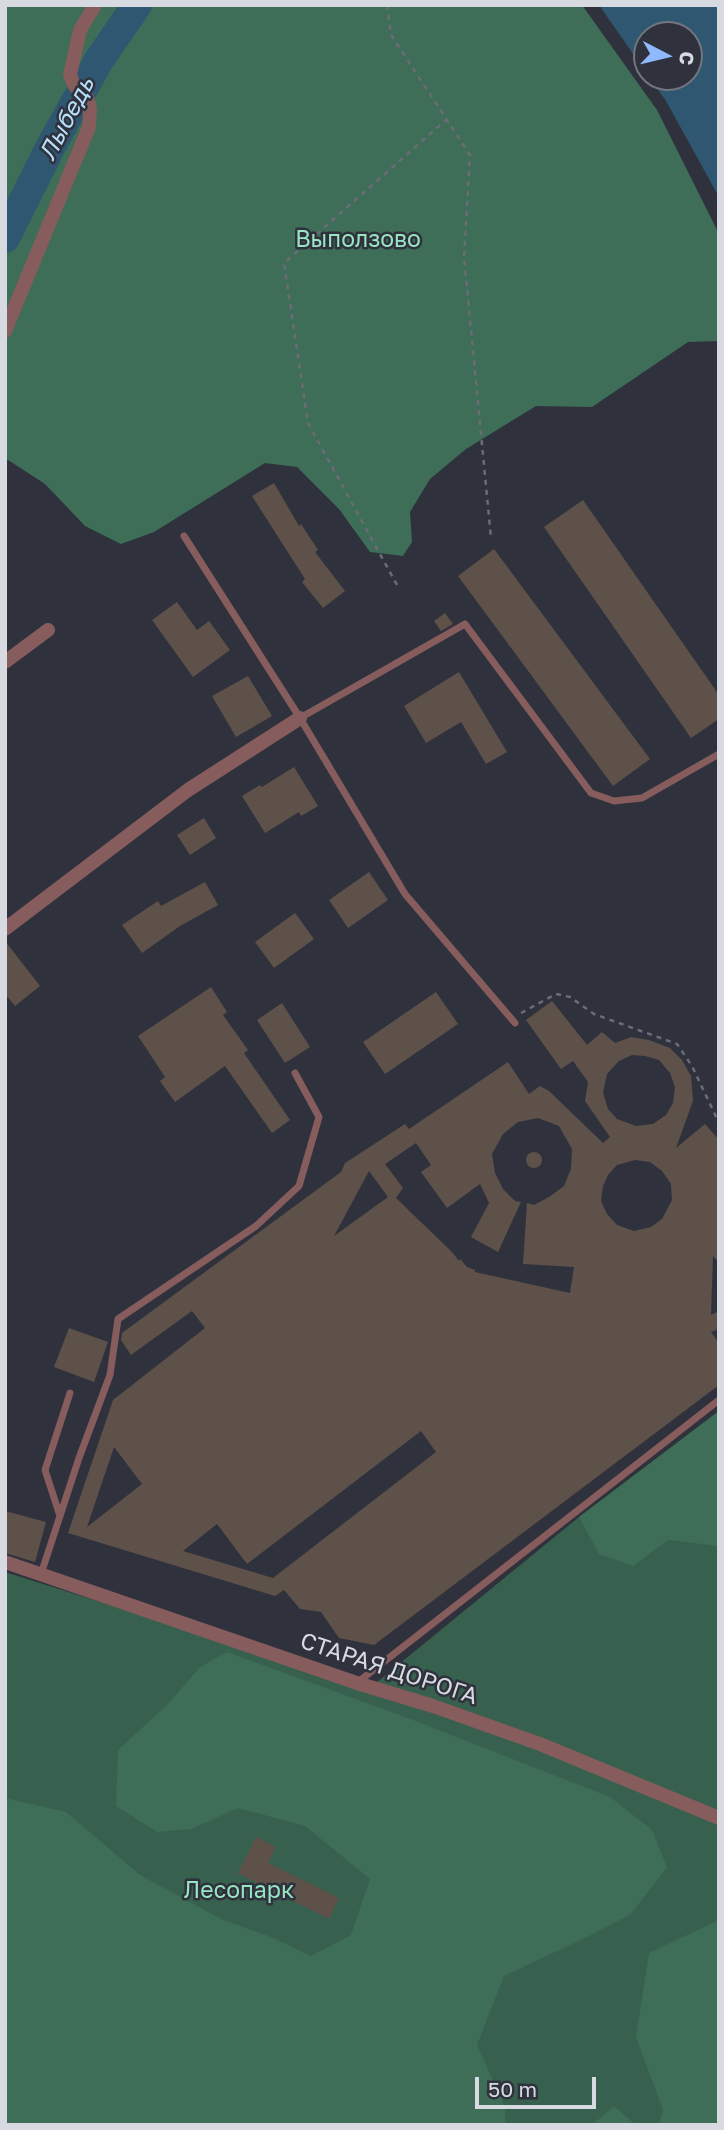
<!DOCTYPE html>
<meta charset="utf-8">
<style>
body{margin:0}
#map{position:relative;width:724px;height:2130px;overflow:hidden;background:#2f323d;font-family:"Golos Text",sans-serif}
canvas{display:block}
.frame{position:absolute;inset:0;border:7px solid #d8dae2;pointer-events:none}
.north{position:absolute;left:633px;top:21px;width:70px;height:70px;box-sizing:border-box;background:#2f323d;border:2px solid #73757f;border-radius:50%;rotate:97deg;font-size:19px;font-weight:700;line-height:28px;text-align:center;color:#d8dae2}
.north::after{content:'';display:block;margin:auto;width:24px;height:32px;background:#90b8fd;clip-path:polygon(50% 0,100% 100%,50% 72%,0 100%)}
.scale{position:absolute;left:475px;top:2077px;width:121px;height:32px;box-sizing:border-box;border:4px solid #d8dae2;border-top:0;padding-left:9px;font-size:21px;line-height:24px;white-space:nowrap;color:#d8dae2;-webkit-text-stroke:5px #2f323d;paint-order:stroke}
</style>
<div id="map">
<canvas width="724" height="2130"></canvas>
<div class="frame"></div>
<div class="north">С</div>
<div class="scale">50 m</div>
</div>
<script>
const c = document.querySelector('canvas').getContext('2d');
c.lineJoin = 'round';
function fill(path, color) { c.fillStyle = color; c.fill(path, 'evenodd'); }
const shape = rows => new Path2D(rows.map(r => 'M' + r).join(''));
function trace(path, color, width, dash) { c.strokeStyle = color; c.lineWidth = width; c.lineCap = dash ? 'butt' : 'round'; c.setLineDash(dash || []); c.stroke(path); }
function drawText(font, color, halo, rows, align = 'center') {
  c.font = font + ' "Golos Text",sans-serif'; c.lineWidth = 5; c.setLineDash([]); c.textBaseline = 'middle'; c.strokeStyle = halo; c.fillStyle = color; for (const [text, x, y, turn = 0] of rows) {
    c.save(); c.translate(x, y); c.rotate((+turn || 0) * Math.PI / 180); c.textAlign = isNaN(turn) ? turn : align; if (halo) c.strokeText(text, 0, 0); c.fillText(text, 0, 0); c.restore();
  }
}
fill(shape([
 [719,1411,719,2125,5,2125,5,1572,371,1687,579,1517]
]), '#38604e');
fill(shape([
 [5,5,582,5,657,110,719,234,719,341,688,342,592,407,536,406,466,449,430,479,410,512,412,542,403,556,370,552,339,509,297,467,265,463,154,532,121,544,85,526,45,484,5,458],
 [719,1411,719,1546,668,1540,633,1566,599,1554,579,1517],
 [227,1652,413,1720,610,1797,652,1830,667,1867,631,1914,587,1937,504,1976,477,2045,505,2107,505,2125,5,2125,5,1798,66,1812,140,1875,221,1919,271,1937,311,1956,351,1935,370,1879,305,1826,238,1808,191,1829,157,1832,116,1806,118,1750,168,1704,200,1667],
 [719,1920,719,2125,659,2125,663,2110,636,2037,649,1953],
 [614,2106,631,2121,637,2125,592,2125]
]), '#3e6d58');
fill(shape([
 [599,5,719,5,719,197,666,101,649,77,689,77,689,35,647,35,647,74]
]), '#2f5771');
trace(shape([
 [5,238,51,146,99,60,137,5]
]), '#2f5771', 30);
fill(shape([
 [274,483,299,526,301,524,318,550,315,552,345,591,323,608,302,582,305,579,252,496],
 [583,500,719,695,719,719,691,738,544,527],
 [494,549,650,759,613,786,458,576],
 [177,602,197,630,209,621,230,650,193,677,152,620],
 [445,613,453,624,441,631,434,621],
 [459,672,507,752,486,764,461,722,426,743,404,706],
 [248,676,272,716,236,737,212,696],
 [294,767,318,806,301,816,299,812,265,833,242,796,260,785,262,787],
 [204,818,216,838,190,855,177,835],
 [369,872,388,900,348,928,329,900],
 [205,882,218,905,180,926,142,953,122,925,158,901,161,906],
 [295,913,314,939,274,968,255,942],
 [5,941,40,986,15,1006,5,994],
 [211,987,227,1012,223,1015,248,1050,244,1053,290,1120,272,1133,225,1066,175,1102,160,1081,165,1077,138,1036],
 [436,992,458,1024,385,1074,363,1042],
 [552,1001,587,1045,602,1032,615,1043,631,1037,649,1040,670,1048,682,1060,691,1076,693,1101,676,1148,705,1124,719,1140,719,1263,713,1256,711,1315,719,1311,719,1329,711,1332,719,1343,719,1385,374,1645,339,1638,321,1612,300,1609,284,1590,275,1596,68,1533,113,1400,205,1328,192,1311,131,1355,121,1340,122,1333,341,1172,345,1163,405,1124,409,1129,508,1062,529,1094,540,1086,549,1091,603,1143,610,1137,585,1101,588,1082,573,1061,561,1069,526,1020],
 [632,1055,645,1056,659,1060,670,1073,675,1087,673,1103,666,1115,653,1124,636,1126,617,1119,608,1109,603,1093,607,1074,619,1061],
 [538,1118,559,1126,572,1149,571,1169,564,1186,549,1197,534,1205,527,1203,523,1264,574,1267,570,1293,475,1272,475,1270,467,1267,460,1259,459,1261,452,1252,396,1198,403,1188,385,1164,416,1143,431,1165,421,1172,447,1208,480,1184,489,1203,471,1237,498,1252,521,1202,515,1201,503,1189,495,1173,492,1154,503,1134,518,1122],
 [635,1160,650,1162,662,1171,671,1184,672,1200,662,1219,651,1227,634,1231,617,1225,607,1214,601,1201,603,1186,608,1175,617,1165],
 [369,1171,388,1197,334,1236],
 [421,1431,436,1452,273,1578,183,1551,217,1524,247,1564],
 [114,1447,142,1484,87,1527],
 [282,1003,310,1047,285,1063,257,1020],
 '526 1160a8 8 0 1 1 16 0a8 8 0 1 1-16 0Z',
 [69,1328,108,1342,94,1382,54,1367],
 [5,1511,46,1522,35,1562,5,1553],
 [256,1837,276,1847,268,1863,339,1898,329,1919,238,1873]
]), '#5e5149');
trace(shape([
 [387,5,391,35,470,155,464,257,491,538],
 [397,585,308,423,284,263,447,119],
 [521,1013,556,994,570,997,594,1014,677,1044,692,1066,719,1123]
]), '#6a6c76', 2.5, [5, 5]);
trace(shape([
 [184,536,300,718,405,894,515,1023],
 [300,718,465,624,591,793,614,801,642,798,719,754],
 [60,1516,45,1470,70,1393],
 [41,1574,79,1458,110,1375,118,1319,256,1226,299,1186,319,1117,295,1073],
 [358,1682,719,1400]
]), '#865c5d', 7);
trace(shape([
 [5,331,89,127,90,109,87,97,74,85,70,75,80,30,95,5],
 [5,662,48,630],
 [5,929,188,790,300,718],
 [5,1562,357,1683,433,1706,540,1744,719,1818]
]), '#865c5d', 14);
drawText('23px', '#97e5c1', '#2f323d', [
 ["Выползово",358,240],
 ["Лесопарк",239,1891]
]);
drawText('23px', '#d8dae2', '#2f323d', [
 ["СТАРАЯ ДОРОГА",389,1669,18]
]);
drawText('italic 24px', '#b8dff9', '#2f323d', [
 ["Лыбедь",67,119,-62]
]);
</script>
